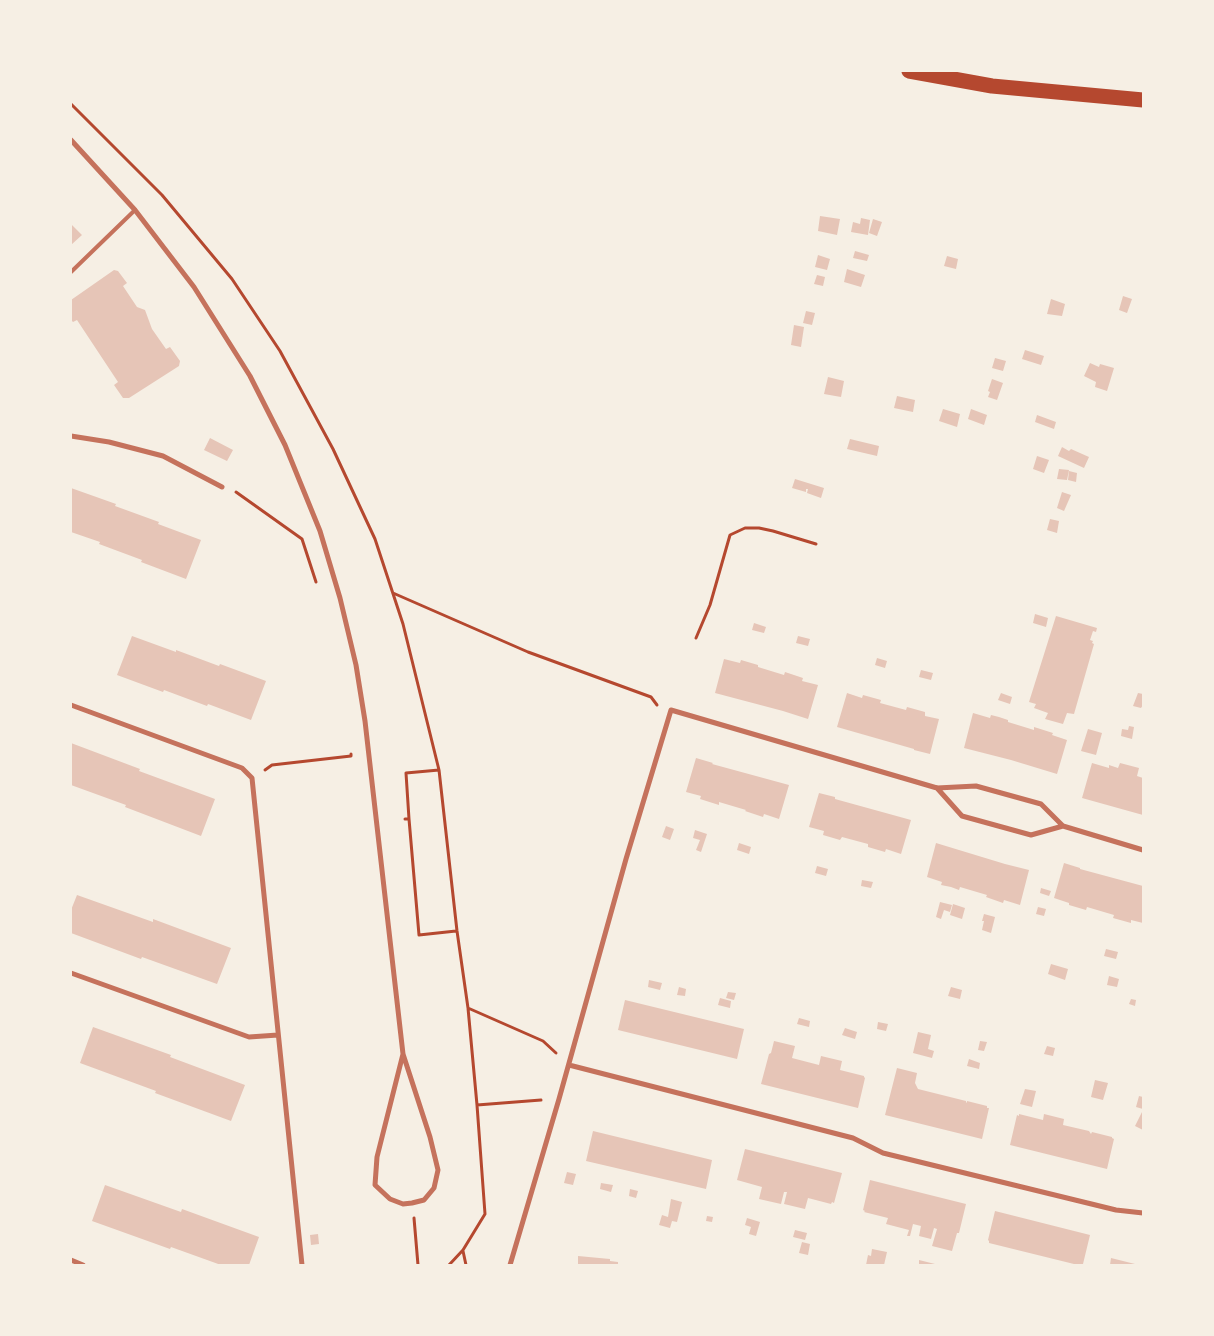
<!DOCTYPE html>
<style>
body{margin:0}
#map{position:relative;width:1214px;height:1336px;overflow:hidden;background:#f6efe4;font-family:Mulish,sans-serif}
canvas{display:block}
.frame{position:absolute;inset:0;border:72px solid #f6efe4;pointer-events:none}
</style>
<div id="map">
<canvas width="1214" height="1336"></canvas>
<div class="frame"></div>
</div>
<script>
const c = document.querySelector('canvas').getContext('2d');
c.lineJoin = 'round';
function fill(path, color) { c.fillStyle = color; c.fill(path, 'evenodd'); }
const shape = rows => new Path2D(rows.map(r => 'M' + r).join(''));
function trace(path, color, width, dash) { c.strokeStyle = color; c.lineWidth = width; c.lineCap = dash ? 'butt' : 'round'; c.setLineDash(dash || []); c.stroke(path); }
fill(shape([
 [820,216,840,219,837,235,818,231],
 [861,218,870,220,868,235,851,232,853,222,860,224],
 [873,219,882,222,877,236,869,233],
 [71,224,82,235,71,245],
 [855,251,869,255,867,261,853,258],
 [818,255,830,259,827,270,815,267],
 [947,256,958,259,956,269,944,266],
 [847,269,865,275,861,287,844,282],
 [114,270,118,271,127,283,123,286,137,307,145,310,152,329,166,349,170,347,180,361,179,366,129,398,123,398,114,385,118,382,77,320,73,322,71,320,71,300],
 [817,275,825,277,823,286,814,284],
 [1123,296,1132,299,1127,313,1119,310],
 [1051,299,1065,304,1062,316,1047,314],
 [806,311,815,313,812,325,803,323],
 [794,325,804,327,801,347,791,345],
 [1025,350,1044,356,1041,365,1022,359],
 [995,358,1006,361,1003,371,992,368],
 [1090,363,1099,367,1100,364,1114,368,1107,391,1095,387,1096,382,1084,376],
 [828,377,844,381,841,397,824,394],
 [992,379,1003,383,997,400,988,397,990,392,988,391],
 [897,396,915,400,913,412,894,408],
 [943,409,960,414,957,427,939,421],
 [971,409,987,415,984,425,968,419],
 [1037,415,1056,422,1054,429,1035,422],
 [210,438,233,450,227,461,204,450],
 [850,439,879,446,877,456,847,449],
 [1062,447,1069,451,1071,449,1089,457,1084,468,1058,456],
 [1037,456,1049,460,1044,473,1033,469],
 [1059,469,1069,470,1067,480,1057,479],
 [1069,471,1077,473,1076,482,1068,480],
 [795,479,824,488,821,498,807,493,808,489,806,489,806,492,792,488],
 [71,488,116,504,115,506,159,522,158,524,201,540,186,579,141,562,142,560,99,544,100,542,71,532],
 [1062,492,1071,495,1064,511,1057,508],
 [1050,519,1059,521,1057,533,1047,530],
 [1035,614,1048,618,1046,627,1033,623],
 [1056,616,1097,628,1096,632,1093,631,1090,640,1093,641,1092,643,1094,644,1074,714,1067,713,1063,724,1045,719,1048,713,1034,708,1036,704,1029,702],
 [754,623,766,627,764,633,752,630],
 [132,636,176,652,176,650,219,666,220,664,266,681,251,720,208,704,207,706,164,690,163,692,117,675],
 [798,636,810,639,808,646,796,643],
 [877,658,887,661,885,668,875,665],
 [724,659,740,663,741,660,758,665,758,667,784,675,785,672,803,678,802,681,818,685,808,719,783,711,715,693],
 [921,670,933,673,931,680,919,677],
 [847,693,862,698,863,695,881,700,880,703,906,710,907,707,925,712,925,716,939,719,930,754,914,750,914,749,837,727],
 [1001,693,1012,697,1010,704,998,700],
 [1138,693,1143,694,1143,705,1141,708,1133,706],
 [973,713,990,718,991,715,999,717,1008,720,1008,722,1034,730,1034,727,1053,733,1052,735,1067,740,1057,774,1011,760,964,748],
 [1129,726,1134,727,1132,739,1121,736,1122,729,1128,730],
 [1088,729,1102,733,1096,755,1081,751],
 [71,743,140,769,139,771,215,799,201,836,125,807,126,805,71,785],
 [696,758,713,763,712,764,789,785,779,819,764,814,763,817,745,811,746,810,719,802,719,805,700,799,701,796,686,792],
 [1092,763,1109,768,1109,765,1118,768,1120,763,1139,768,1137,776,1143,778,1143,815,1082,798],
 [819,793,835,797,835,799,911,820,901,854,886,849,885,852,868,847,868,844,842,837,840,840,823,835,824,831,809,827],
 [666,826,674,829,670,840,662,837],
 [695,830,707,834,701,852,696,850,700,840,693,838],
 [739,843,751,847,749,854,737,850],
 [936,843,1005,864,1029,870,1020,905,1004,900,1003,903,986,897,987,895,960,887,959,890,951,887,941,885,942,882,927,877],
 [1064,863,1080,868,1080,869,1143,886,1143,923,1131,920,1131,923,1113,918,1114,915,1087,907,1086,910,1069,905,1069,903,1054,898],
 [817,866,828,869,826,876,815,873],
 [862,880,873,882,871,888,861,886],
 [1041,888,1051,891,1049,896,1040,893],
 [77,895,153,922,153,919,231,948,217,984,142,957,141,959,71,933,71,910],
 [940,902,952,905,950,912,944,910,941,919,936,917],
 [953,904,965,908,962,919,950,915],
 [1038,907,1046,909,1044,916,1036,914],
 [984,914,995,917,991,933,982,930,984,921,982,921],
 [1106,949,1118,952,1116,959,1104,956],
 [1051,964,1068,969,1065,980,1048,974],
 [1109,976,1119,979,1117,987,1107,985],
 [649,980,662,983,660,990,648,987],
 [679,987,686,989,685,996,677,995],
 [951,987,962,990,960,999,948,996],
 [728,992,736,993,734,1000,726,998],
 [720,998,731,1001,730,1008,718,1005],
 [1131,999,1136,1000,1135,1006,1129,1004],
 [625,1000,744,1029,737,1059,618,1030],
 [799,1018,810,1021,809,1027,797,1024],
 [878,1022,888,1024,886,1031,877,1029],
 [93,1027,171,1055,170,1057,245,1085,231,1121,155,1093,156,1091,80,1063],
 [845,1028,857,1032,855,1039,842,1035],
 [918,1032,931,1035,928,1049,934,1051,932,1058,913,1053],
 [774,1041,795,1046,792,1058,819,1065,821,1056,842,1061,840,1070,864,1076,864,1077,865,1078,858,1108,761,1084,769,1054,771,1053],
 [980,1041,987,1042,984,1051,978,1050],
 [1047,1046,1055,1048,1053,1056,1044,1054],
 [969,1059,980,1063,979,1069,967,1066],
 [897,1068,917,1073,915,1083,918,1089,966,1101,966,1102,967,1103,967,1101,987,1106,987,1108,989,1108,982,1139,885,1115],
 [1095,1080,1108,1083,1103,1100,1091,1097],
 [1025,1089,1036,1091,1032,1107,1020,1104],
 [1139,1096,1143,1097,1143,1109,1136,1107],
 [1143,1110,1143,1130,1135,1126],
 [1019,1114,1043,1120,1044,1114,1064,1119,1063,1125,1089,1131,1091,1134,1092,1132,1112,1137,1112,1138,1114,1139,1107,1169,1010,1145,1017,1115,1019,1116],
 [593,1131,712,1160,706,1189,586,1161],
 [745,1149,842,1173,834,1203,832,1202,831,1204,808,1198,805,1209,784,1204,787,1192,784,1192,781,1204,759,1199,762,1187,737,1180],
 [567,1172,576,1174,573,1185,564,1183],
 [870,1180,966,1204,959,1233,957,1233,952,1251,932,1246,937,1229,934,1228,931,1239,919,1236,921,1226,913,1224,910,1236,907,1236,909,1230,886,1224,888,1218,864,1212,865,1211,863,1210],
 [601,1183,613,1185,611,1192,600,1189],
 [105,1185,181,1212,182,1209,259,1237,249,1265,221,1265,171,1247,170,1249,92,1221],
 [630,1189,638,1191,636,1198,629,1196],
 [671,1199,682,1202,677,1222,672,1221,670,1228,659,1225,662,1215,668,1217],
 [995,1211,1090,1235,1083,1264,1078,1265,989,1243,989,1241,988,1240],
 [707,1216,713,1217,712,1222,706,1221],
 [747,1218,760,1222,756,1236,749,1234,751,1227,745,1225],
 [795,1230,807,1233,805,1240,793,1237],
 [318,1234,319,1244,311,1245,310,1235],
 [802,1242,810,1244,808,1255,799,1253],
 [872,1249,887,1252,884,1265,866,1265,868,1255,871,1256],
 [578,1256,610,1259,610,1261,618,1262,618,1265,578,1265],
 [1111,1258,1135,1264,1135,1265,1110,1265],
 [919,1260,935,1264,935,1265,919,1265]
]), '#e6c5b7');
trace(shape([
 [71,104,162,195,232,279,280,351,333,449,375,539,403,624,439,770,457,931,468,1008,477,1105,485,1214,463,1250,449,1265],
 [236,492,302,539,316,582],
 [393,593,528,652,651,697,657,705],
 [696,638,710,605,730,535,745,528,759,528,773,531,816,544],
 [265,770,272,765,351,756,351,754],
 [405,819,409,819,406,773,439,770],
 [409,819,419,935,456,931],
 [468,1008,543,1041,556,1053],
 [477,1105,541,1100],
 [414,1218,418,1265],
 [463,1251,466,1265]
]), '#b5482f', 3);
trace(shape([
 [71,272,135,210]
]), '#c5725c', 4);
trace(shape([
 [71,140,135,210,194,287,250,376,285,445,320,531,340,598,356,665,365,721,403,1054,430,1137,438,1170,434,1188,424,1200,412,1203,403,1204,390,1199,375,1185,377,1157,403,1054],
 [71,436,109,442,163,456,222,487],
 [71,705,242,768,252,778,302,1265],
 [937,788,962,816,1031,835,1063,826],
 [71,973,249,1037,278,1035],
 [569,1065,853,1138,883,1153,1116,1210,1143,1213],
 [71,1260,83,1265],
 [510,1265,559,1099,626,859,671,710,937,788,976,786,1041,804,1063,826,1143,850]
]), '#c5725c', 5);
trace(shape([
 [909,71,992,86,1143,100]
]), '#b5482f', 15);
</script>
